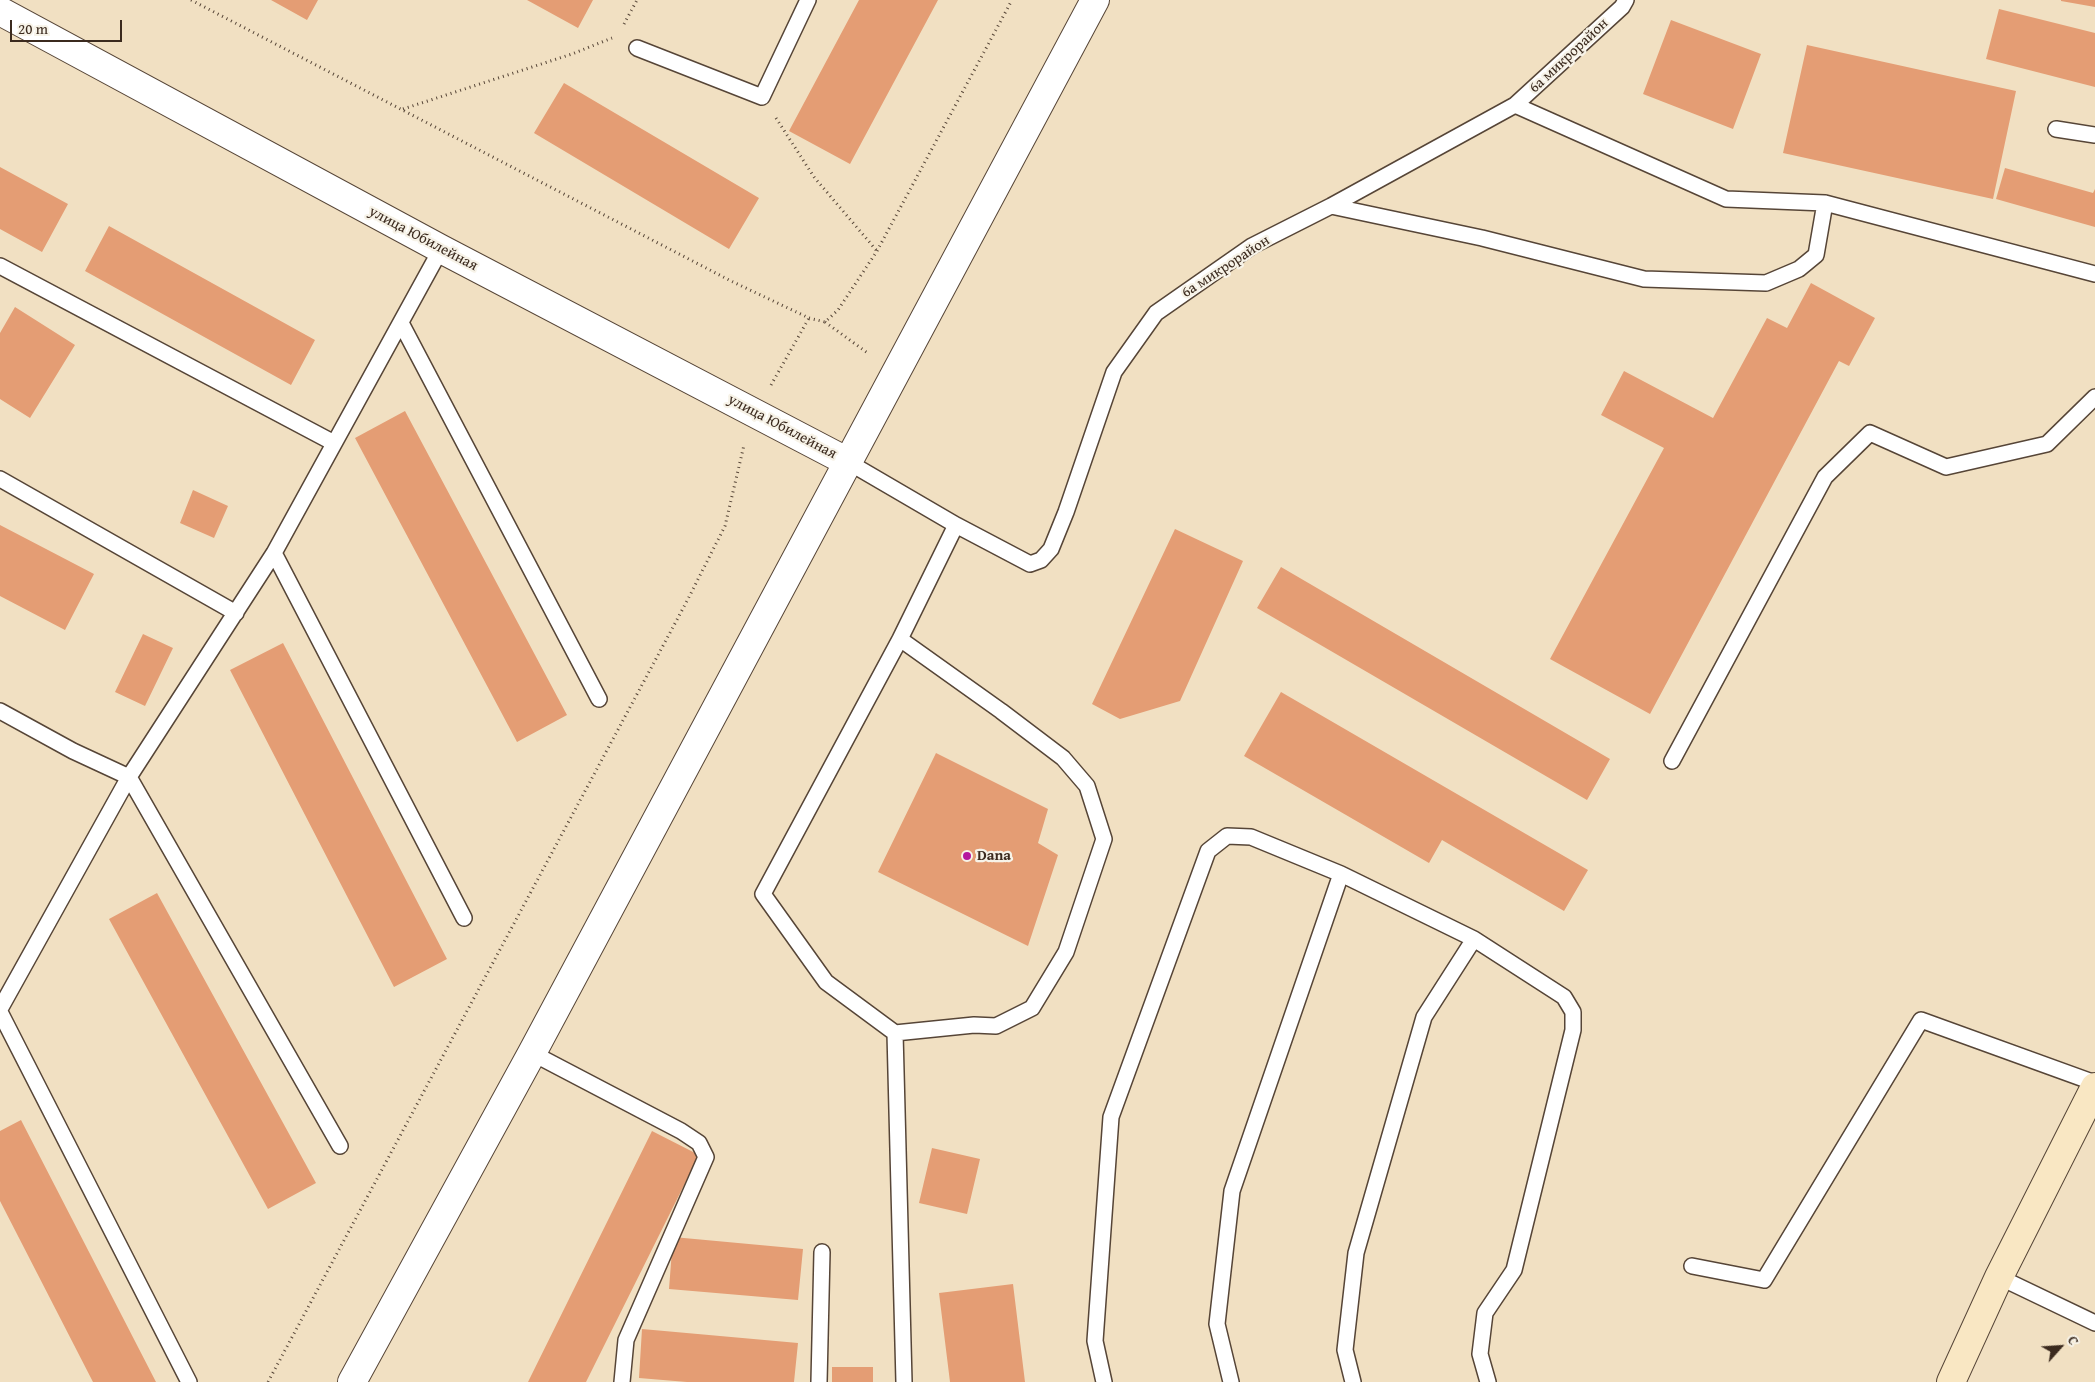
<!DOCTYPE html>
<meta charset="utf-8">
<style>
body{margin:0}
#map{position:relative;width:2095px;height:1382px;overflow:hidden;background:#f1e0c2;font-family:"Gentium Book Plus",serif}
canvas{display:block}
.north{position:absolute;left:2035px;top:1322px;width:50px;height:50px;-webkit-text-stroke:4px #f7f3e8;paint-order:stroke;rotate:64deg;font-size:14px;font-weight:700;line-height:20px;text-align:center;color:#3b2a1e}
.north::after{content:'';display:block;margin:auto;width:18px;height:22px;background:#3b2a1e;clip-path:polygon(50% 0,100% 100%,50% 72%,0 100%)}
.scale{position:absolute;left:10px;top:20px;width:112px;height:22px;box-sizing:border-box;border:2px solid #3b2a1e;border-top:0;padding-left:6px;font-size:15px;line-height:18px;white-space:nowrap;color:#3b2a1e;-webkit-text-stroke:4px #f7f3e8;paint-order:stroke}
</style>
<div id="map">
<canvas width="2095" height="1382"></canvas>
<div class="north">С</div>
<div class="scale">20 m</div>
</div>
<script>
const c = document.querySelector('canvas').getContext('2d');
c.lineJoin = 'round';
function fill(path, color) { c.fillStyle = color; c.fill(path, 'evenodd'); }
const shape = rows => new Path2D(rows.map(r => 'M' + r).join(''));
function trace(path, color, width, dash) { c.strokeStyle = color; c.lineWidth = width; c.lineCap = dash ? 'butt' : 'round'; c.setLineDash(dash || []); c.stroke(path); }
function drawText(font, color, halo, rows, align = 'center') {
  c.font = font + ' "Gentium Book Plus",serif'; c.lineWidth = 4.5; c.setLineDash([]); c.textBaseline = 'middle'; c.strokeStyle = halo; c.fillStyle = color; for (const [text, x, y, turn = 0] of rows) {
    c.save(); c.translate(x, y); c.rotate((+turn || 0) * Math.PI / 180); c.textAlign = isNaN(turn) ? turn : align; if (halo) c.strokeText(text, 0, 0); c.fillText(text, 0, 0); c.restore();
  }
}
fill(shape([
 [271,0,318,0,307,20],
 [527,0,593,0,578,28],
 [859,0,938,0,850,164,789,131],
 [2061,0,2095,0,2095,7,2061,1],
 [1999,9,2095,33,2095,87,1986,59],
 [1671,20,1761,54,1733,129,1643,94],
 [1807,45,2016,91,1993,199,1783,153],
 [564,83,759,198,729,249,534,133],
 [0,167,68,204,42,252,0,229],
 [2005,168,2093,193,2095,189,2095,227,1996,199],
 [109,226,315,340,291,385,85,271],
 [1811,283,1875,318,1849,366,1839,361,1650,714,1550,659,1664,448,1601,415,1624,371,1713,418,1767,318,1787,328],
 [15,307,75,345,30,418,0,399,0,333],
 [405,411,567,715,517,742,355,438],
 [193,490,228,506,214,538,180,523],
 [0,525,94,574,65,630,0,596],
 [1175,529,1243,561,1180,701,1120,719,1092,704],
 [1281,567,1610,759,1587,800,1257,608],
 [143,634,173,648,145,706,115,692],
 [283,643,447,959,394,987,230,670],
 [1281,692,1588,870,1564,911,1442,840,1429,863,1244,756],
 [936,753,1048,809,1038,843,1058,855,1028,946,878,872],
 [157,893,316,1183,268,1209,109,919],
 [21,1120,156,1382,93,1382,0,1201,0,1131],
 [652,1131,699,1155,586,1382,528,1382],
 [932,1148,980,1159,967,1214,919,1203],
 [673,1237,803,1249,798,1300,669,1289],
 [1013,1284,1025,1382,950,1382,939,1293],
 [642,1329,798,1343,794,1382,687,1382,639,1378],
 [832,1367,873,1367,873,1382,832,1382]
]), '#e49d74');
const service = shape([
 [637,48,762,97,808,0],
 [1515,105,1726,199,1825,203,2095,274],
 [2056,129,2095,135],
 [1331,206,1482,238,1644,279,1766,283,1799,269,1816,255,1825,203],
 [0,266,334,443],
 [401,323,599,699],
 [848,462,956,525,900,639,763,894,826,982,895,1033,974,1025,996,1026,1032,1008,1066,952,1104,839,1087,786,1063,758,1001,711,900,639],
 [0,479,236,613],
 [956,525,1030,564,1041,560,1051,549,1066,512,1114,372,1156,313,1252,246,1331,206,1515,105,1622,7,1626,0],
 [274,553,464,918],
 [0,711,73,751,129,777,340,1146],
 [1672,761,1825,477,1870,433,1946,467,2047,444,2095,397],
 [0,1009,129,777,274,553,441,249],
 [0,1012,189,1382],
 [895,1033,904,1382],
 [532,1053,681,1131,699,1143,706,1157,626,1340,622,1382],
 [1692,1266,1764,1280,1921,1020,2095,1083],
 [1999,1277,2095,1323],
 [819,1382,822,1252],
 [1104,1382,1095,1341,1111,1117,1208,851,1227,836,1251,837,1341,874,1474,939,1564,997,1573,1012,1573,1030,1514,1270,1485,1313,1480,1354,1488,1382],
 [1231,1382,1217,1324,1232,1191,1341,874],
 [1353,1382,1345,1350,1356,1253,1424,1017,1474,939]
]);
const tertiary = shape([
 [0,11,441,249,848,462],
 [352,1382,532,1053,1095,0]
]);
const secondary = shape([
 [1951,1382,1999,1277,2095,1087]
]);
trace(service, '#564537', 18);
trace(tertiary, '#564537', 30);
trace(secondary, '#564537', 30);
trace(shape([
 [191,0,731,281,809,318,825,322,838,310,877,251,1012,0],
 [624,24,637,0],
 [403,109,572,54,612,38],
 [776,118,814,177,877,251],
 [825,322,869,354],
 [771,385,809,318],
 [268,1382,687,601,725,526,744,445]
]), '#564537', 3, [1, 4]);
trace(service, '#fff', 15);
trace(tertiary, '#fff', 28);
trace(secondary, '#f9e7c3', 28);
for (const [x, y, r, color] of [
 [967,856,5,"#b5179e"]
]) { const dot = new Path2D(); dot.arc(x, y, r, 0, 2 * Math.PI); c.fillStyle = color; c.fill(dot); trace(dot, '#f7f3e8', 2); }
drawText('15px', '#3b2a1e', '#f7f3e8', [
 ["6а микрорайон",1569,56,-43],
 ["улица Юбилейная",423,239,28],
 ["6а микрорайон",1226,267,-33],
 ["улица Юбилейная",782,427,28]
]);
drawText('bold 15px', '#3b2a1e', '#f7f3e8', [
 ["Dana",977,856]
], 'left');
</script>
